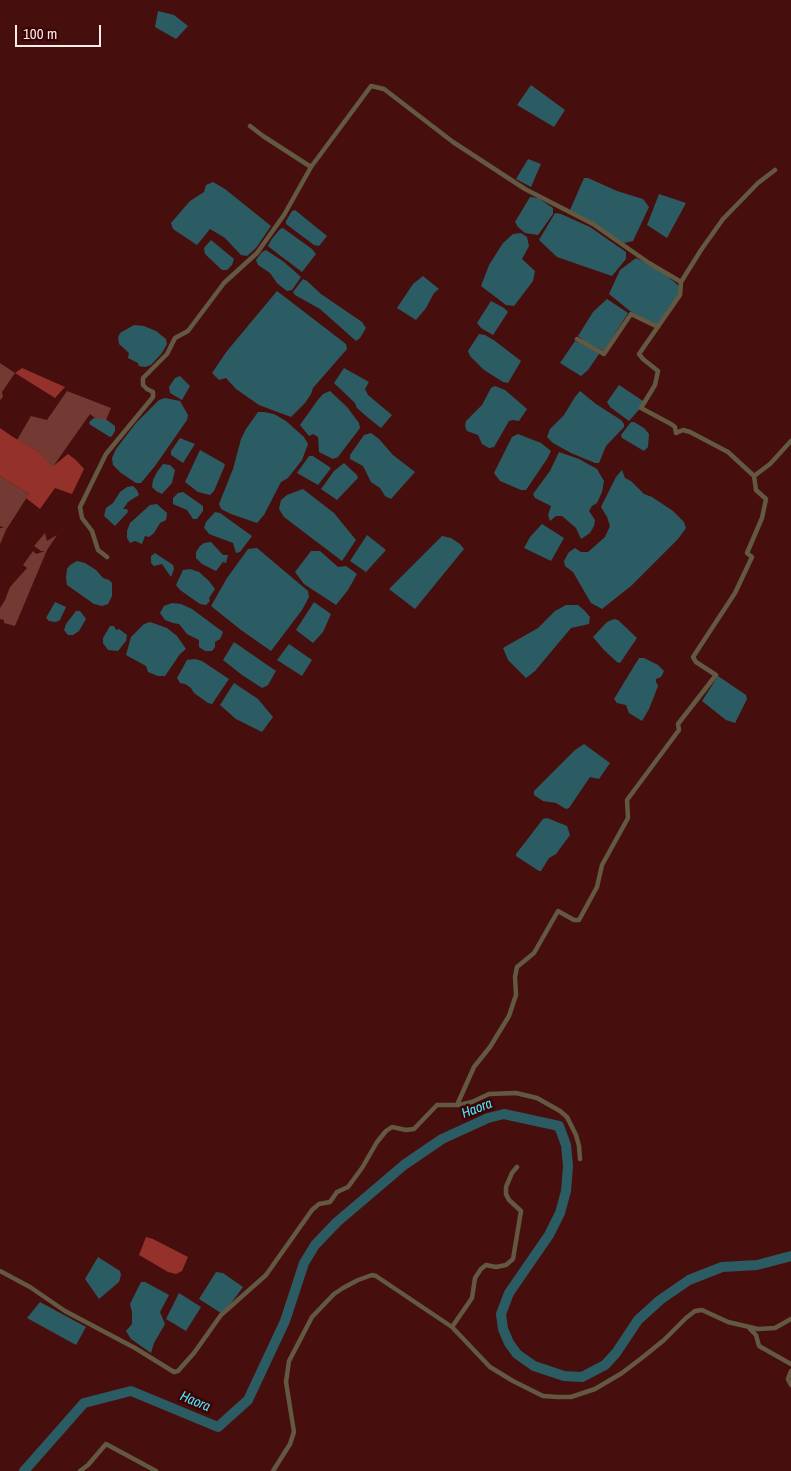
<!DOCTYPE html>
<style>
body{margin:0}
#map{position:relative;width:791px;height:1471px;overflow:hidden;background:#460f0d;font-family:"Archivo Narrow",sans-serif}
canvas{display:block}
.scale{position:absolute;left:15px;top:25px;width:86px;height:22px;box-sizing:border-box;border:2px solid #fcedeb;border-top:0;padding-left:6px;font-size:15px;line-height:18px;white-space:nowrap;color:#fcedeb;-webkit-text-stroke:4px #3a0404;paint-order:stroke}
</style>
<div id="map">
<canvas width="791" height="1471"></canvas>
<div class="scale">100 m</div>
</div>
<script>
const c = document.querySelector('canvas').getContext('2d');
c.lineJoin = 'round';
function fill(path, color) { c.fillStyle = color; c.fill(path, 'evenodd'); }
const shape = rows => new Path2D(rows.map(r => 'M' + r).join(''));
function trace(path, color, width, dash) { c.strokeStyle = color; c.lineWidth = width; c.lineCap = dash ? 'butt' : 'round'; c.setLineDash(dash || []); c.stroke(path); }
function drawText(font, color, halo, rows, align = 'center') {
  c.font = font + ' "Archivo Narrow",sans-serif'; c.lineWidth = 5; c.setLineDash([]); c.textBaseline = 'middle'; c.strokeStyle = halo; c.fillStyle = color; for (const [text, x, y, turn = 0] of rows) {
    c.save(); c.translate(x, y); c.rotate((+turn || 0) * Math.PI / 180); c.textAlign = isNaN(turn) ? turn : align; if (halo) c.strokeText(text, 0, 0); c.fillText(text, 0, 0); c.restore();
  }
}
fill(shape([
 [0,363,15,373,2,392,3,397,0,400],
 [67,391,111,408,104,425,90,414,52,468,38,451,17,440,31,416,47,420],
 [0,476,29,494,6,530,0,544,0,528,4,528,0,526],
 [45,533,47,541,57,535,47,550,15,626,4,623,4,620,0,619,0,608,5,600,10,587,27,568,23,565,33,551,36,554,45,551,41,551,34,546]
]), '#733a34');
fill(shape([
 [22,368,65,387,55,398,15,373],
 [0,428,13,437,38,451,52,467,68,454,76,460,84,469,72,494,55,488,40,509,26,498,29,494,0,476],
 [146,1237,153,1239,188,1257,182,1271,176,1274,168,1272,139,1255]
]), '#94312b');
fill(shape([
 [158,11,174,15,188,26,176,39,155,27],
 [531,85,565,110,554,127,517,105],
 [528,159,541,164,531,187,516,179],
 [584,178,588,178,617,191,643,199,649,207,633,241,624,243,580,218,570,210],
 [213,182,225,189,271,226,256,248,247,256,241,255,225,238,210,229,197,245,173,229,171,223,190,201,204,192,206,185],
 [659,194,686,203,667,238,647,225],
 [530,197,538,198,553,208,553,214,538,235,525,233,518,227,515,222],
 [295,210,327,236,319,246,314,245,286,224,286,221,292,211],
 [555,213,561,214,590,227,626,252,626,259,612,276,557,257,539,240],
 [283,228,312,249,316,254,302,272,269,247,268,246,271,240,280,229],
 [521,233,527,237,529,246,522,259,535,271,533,281,514,306,506,305,481,286,489,265,503,243,513,234],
 [211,240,234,259,232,265,227,270,222,270,205,254,204,248],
 [266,250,284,262,301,277,292,290,287,291,283,288,277,283,270,273,258,265,256,260,262,252],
 [636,258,657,268,678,285,680,288,679,295,657,325,630,311,609,294,620,270],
 [423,276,439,289,434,293,426,308,416,320,397,308,413,284],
 [303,279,307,281,321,294,362,322,366,328,360,338,356,341,320,309,295,295,293,292],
 [277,291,346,344,347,349,313,388,311,394,305,403,291,417,259,405,236,389,226,378,219,380,212,373,227,351],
 [607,299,628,313,604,351,587,343,578,336,593,312],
 [491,301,504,308,508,312,493,335,481,328,477,323],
 [134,325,144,326,156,331,166,339,167,344,162,353,151,365,145,367,139,366,138,363,128,358,129,353,119,344,118,338,120,333],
 [479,334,485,335,495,341,521,361,508,383,503,382,484,370,470,356,468,351],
 [575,341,592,348,599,354,588,370,581,376,560,363],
 [344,368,369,382,365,389,368,395,392,415,381,428,366,416,357,408,355,403,334,383],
 [180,376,190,386,182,400,170,393,169,387,175,378],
 [619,385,643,401,643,405,629,421,610,407,607,402],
 [495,386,505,390,527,409,519,421,513,420,509,421,494,447,489,448,482,444,478,435,467,431,465,426,466,421,482,405,491,388],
 [330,391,347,407,359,423,360,428,338,457,333,459,319,452,318,437,313,434,309,436,300,425,317,401,323,394],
 [580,391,596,404,621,420,624,424,624,427,606,446,599,463,595,463,571,453,553,443,547,437,550,429,564,415,575,397],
 [165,398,180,401,188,415,187,420,155,466,141,483,136,483,121,473,113,465,112,458,116,449,136,423,159,400],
 [258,412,264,412,274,414,286,421,304,437,308,444,302,460,288,478,281,482,264,515,257,523,231,514,221,509,219,504,233,469,241,439,246,429],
 [94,418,107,420,115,426,115,431,112,436,110,437,89,424,90,421],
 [631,422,634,422,644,428,649,434,648,447,644,451,622,438,621,435],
 [371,433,379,439,393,455,415,472,391,499,385,496,380,488,371,482,363,466,350,459,350,455,364,435],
 [518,434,541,443,551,451,547,459,526,490,521,490,500,481,494,473,512,437],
 [180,438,195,444,183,463,171,455,171,451],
 [200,450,223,463,225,465,214,491,210,495,198,492,185,482],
 [559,452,579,459,597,469,604,481,602,492,597,503,592,506,589,511,595,520,594,526,590,533,581,539,576,528,562,516,556,516,550,521,548,515,551,506,535,498,533,494,550,471],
 [309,456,313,456,331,468,318,485,297,473],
 [344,463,357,475,358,478,337,500,321,489,334,471],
 [163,464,170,465,175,470,172,483,162,494,156,491,152,487,153,480,157,472],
 [622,470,625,478,631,481,644,494,652,497,673,511,684,522,686,528,678,539,631,586,602,609,591,603,573,572,565,566,564,561,569,552,575,548,581,552,588,552,605,537,610,526,607,517,601,507,616,477],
 [133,486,137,490,139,495,128,502,123,509,127,509,128,512,115,526,104,516,106,508,113,503,120,492,127,487],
 [303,489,334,513,356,540,342,561,284,517,279,509,281,500,287,495],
 [183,492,203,506,203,511,197,519,193,519,187,510,173,504,173,498,178,493],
 [157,504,167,513,166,520,160,523,154,533,149,537,145,536,142,544,135,541,130,543,127,538,127,531,130,523,150,505],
 [215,512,220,513,252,536,240,552,236,553,233,543,209,534,206,530,204,528,206,522],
 [542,524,564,538,551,561,524,548,530,537],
 [367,535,386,550,366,572,350,561],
 [442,536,451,538,460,544,464,549,415,609,389,589],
 [211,542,223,555,228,555,226,563,223,562,216,571,202,564,196,558,196,552,200,546,204,543],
 [257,548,308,591,309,597,302,610,271,651,241,630,211,606,227,578,248,549],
 [311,551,320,551,338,567,346,566,357,574,348,590,336,605,304,584,295,572],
 [155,553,173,565,174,569,171,577,162,564,154,566,151,563,151,556],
 [77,561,85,563,96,570,103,578,109,580,112,583,112,596,108,604,102,606,94,604,67,585,66,578,67,569,70,565],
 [190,569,199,572,209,581,215,589,209,598,210,601,206,605,200,604,180,590,176,585,183,570],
 [55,602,66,607,60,620,56,622,49,621,46,618],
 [314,602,331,614,323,632,313,643,296,630],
 [172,603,181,604,192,609,223,632,220,639,215,642,215,647,212,651,205,651,199,647,199,640,187,634,179,624,173,623,165,620,160,613,164,606],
 [566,605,578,605,584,610,590,617,589,624,571,628,535,671,526,678,508,660,503,648,538,628,555,611],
 [76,611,80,611,86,619,79,631,73,635,68,635,64,630,66,624],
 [614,619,618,620,637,638,620,663,617,662,604,650,593,637,607,622],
 [150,622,167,628,177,636,186,649,180,654,165,676,158,676,148,672,146,666,126,655,131,637,144,624],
 [110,626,114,626,116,630,119,629,127,635,126,641,118,651,108,650,103,643,103,638],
 [234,642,276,671,268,685,262,688,242,675,223,660],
 [289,644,312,660,302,676,277,660],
 [639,658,644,658,658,665,664,671,661,677,656,679,656,682,658,686,649,709,642,721,629,713,626,705,617,703,614,699],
 [195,659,202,661,229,679,212,704,208,703,194,693,191,688,185,684,180,683,177,678,187,660],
 [718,676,746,695,747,699,735,723,726,720,702,701],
 [234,683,258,699,273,717,262,732,236,719,220,705],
 [584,744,610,763,599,779,590,777,569,808,566,809,556,803,543,801,534,795,534,791,575,750],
 [547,818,567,826,570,835,556,854,549,858,541,871,539,871,516,856,516,854,543,819],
 [98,1257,120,1271,121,1275,119,1282,99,1299,85,1279],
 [216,1272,223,1273,243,1287,226,1310,221,1313,199,1299],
 [141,1282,145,1282,169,1295,160,1312,165,1324,154,1343,151,1353,131,1339,126,1331,132,1324,132,1312,130,1304],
 [179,1293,201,1307,186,1331,166,1319],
 [40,1302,86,1327,76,1345,27,1318]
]), '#2c5c63');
trace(shape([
 [24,1471,84,1403,131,1391,218,1427,248,1400,285,1321,304,1263,315,1245,337,1222,404,1165,442,1139,488,1118,504,1114,559,1126,566,1145,568,1166,566,1191,560,1213,549,1235,509,1293,501,1314,503,1329,509,1343,517,1354,534,1366,564,1376,582,1377,605,1365,616,1353,638,1320,660,1300,689,1280,722,1267,757,1265,791,1256]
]), '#2c5c63', 10);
trace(shape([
 [250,126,263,136,311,167],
 [577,339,604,354,631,314,658,327],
 [754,476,770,464,791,441],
 [107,557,98,550,92,531,82,518,80,507,106,454,153,397,153,392,147,389,143,385,143,378,167,354,175,338,188,331,224,283,257,253,284,215,311,167,371,86,384,89,453,142,525,189,593,224,649,263,681,282],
 [457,1105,474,1067,490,1047,509,1016,516,995,515,977,517,967,534,953,558,911,574,920,579,920,597,887,602,865,628,818,627,800,676,734,679,730,678,724,716,675,696,662,693,657,735,593,752,557,747,553,762,518,766,499,756,490,754,476,728,452,690,432,683,430,676,433,675,427,671,424,641,408,655,385,658,371,643,359,639,354,680,295,681,282,701,250,723,219,758,183,775,170],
 [517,1167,512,1173,506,1187,506,1194,509,1200,521,1211,513,1259,506,1265,496,1267,486,1265,481,1269,475,1278,472,1298,452,1327,490,1367,513,1381,543,1396,558,1397,571,1397,595,1389,622,1373,643,1357,664,1340,686,1318,695,1311,702,1310,728,1322,758,1329,775,1328,791,1319],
 [0,1271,30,1287,65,1311,135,1348,174,1372,178,1371,194,1353,221,1315,266,1275,312,1210,319,1204,330,1202,337,1192,348,1187,362,1168,377,1142,386,1131,392,1127,406,1130,414,1129,437,1105,459,1105,472,1102,489,1094,516,1093,537,1098,560,1111,567,1117,576,1135,579,1146,580,1159],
 [750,1329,756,1335,759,1346,791,1364],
 [791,1371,788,1379,791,1385],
 [80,1471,88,1465,106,1444,156,1471],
 [273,1471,290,1444,294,1432,286,1382,289,1361,312,1317,334,1294,343,1288,358,1280,372,1275,376,1276,452,1327]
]), '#635942', 4.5);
drawText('italic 14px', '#49e9fe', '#3a0404', [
 ["Haora",477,1109,-21],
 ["Haora",195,1402,23]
]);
</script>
